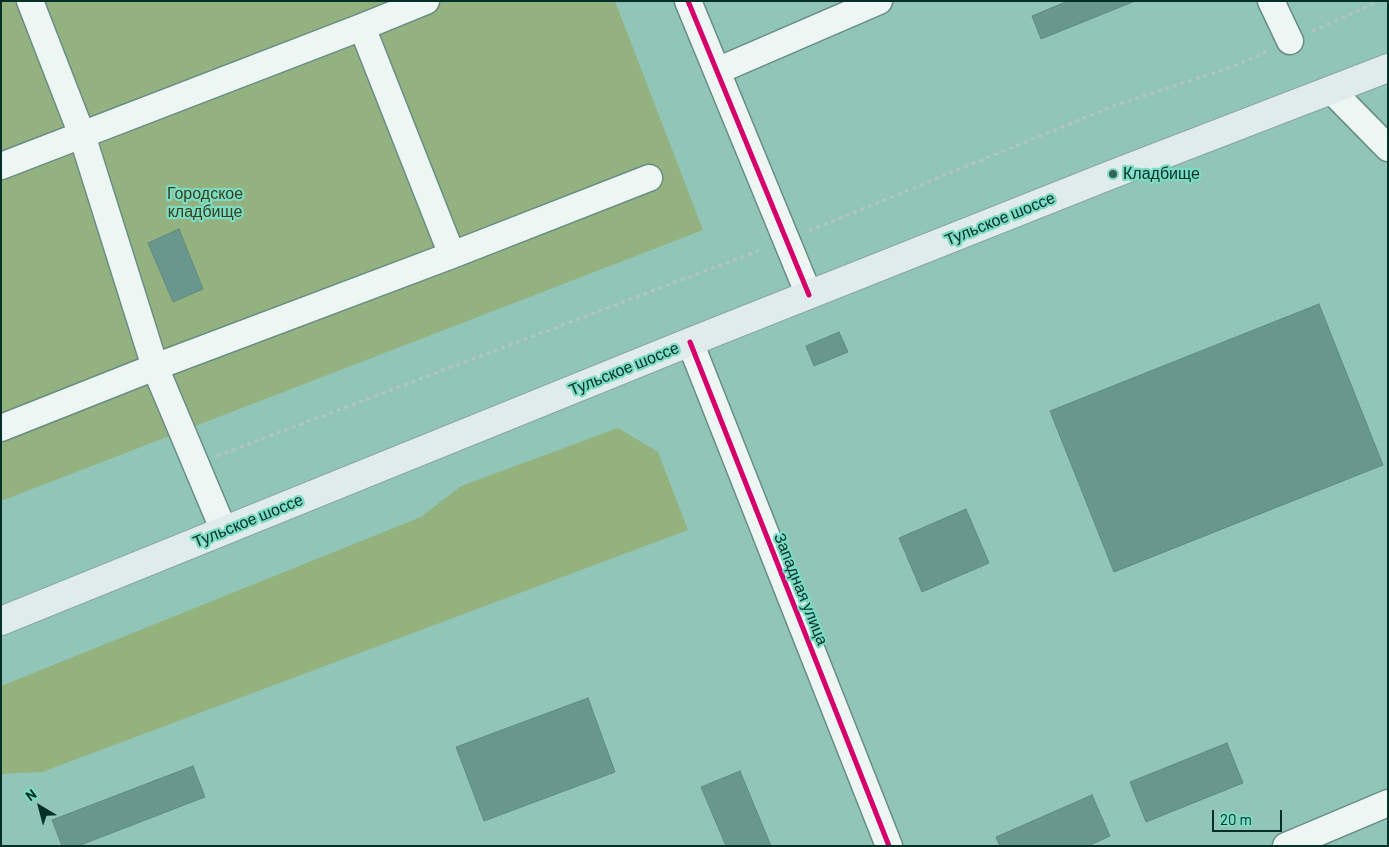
<!DOCTYPE html>
<meta charset="utf-8">
<style>
body{margin:0}
#map{position:relative;width:1389px;height:847px;overflow:hidden;background:#91c5b8;font-family:Barlow,sans-serif}
canvas{display:block}
.frame{position:absolute;inset:0;border:2px solid #043028;pointer-events:none}
.north{position:absolute;left:15px;top:782px;width:50px;height:50px;-webkit-text-stroke:4px #7bdbc3;paint-order:stroke;rotate:323deg;font-size:14px;font-weight:700;line-height:20px;text-align:center;color:#043028}
.north::after{content:'';display:block;margin:auto;width:18px;height:22px;background:#043028;clip-path:polygon(50% 0,100% 100%,50% 72%,0 100%)}
.scale{position:absolute;left:1212px;top:810px;width:70px;height:22px;box-sizing:border-box;border:2px solid #043028;border-top:0;padding-left:6px;font-size:15px;line-height:18px;white-space:nowrap;color:#043028;-webkit-text-stroke:4px #7bdbc3;paint-order:stroke}
</style>
<div id="map">
<canvas width="1389" height="847"></canvas>
<div class="frame"></div>
<div class="north">N</div>
<div class="scale">20 m</div>
</div>
<script>
const c = document.querySelector('canvas').getContext('2d');
c.lineJoin = 'round';
function fill(path, color) { c.fillStyle = color; c.fill(path, 'evenodd'); }
const shape = rows => new Path2D(rows.map(r => 'M' + r).join(''));
function trace(path, color, width, dash) { c.strokeStyle = color; c.lineWidth = width; c.lineCap = dash ? 'butt' : 'round'; c.setLineDash(dash || []); c.stroke(path); }
function drawText(font, color, halo, rows, align = 'center') {
  c.font = font + ' Barlow,sans-serif'; c.lineWidth = 4.5; c.setLineDash([]); c.textBaseline = 'middle'; c.strokeStyle = halo; c.fillStyle = color; for (const [text, x, y, turn = 0] of rows) {
    c.save(); c.translate(x, y); c.rotate((+turn || 0) * Math.PI / 180); c.textAlign = isNaN(turn) ? turn : align; if (halo) c.strokeText(text, 0, 0); c.fillText(text, 0, 0); c.restore();
  }
}
fill(shape([
 [1,1,615,1,703,230,1,501]
]), '#94b27f');
fill(shape([
 [618,428,658,452,688,530,42,772,1,774,1,686,421,517,461,486]
]), '#94b27d');
const building = shape([
 [1068,1,1135,1,1041,39,1032,16,1068,1],
 [179,229,203,289,173,302,148,243,179,229],
 [1319,304,1383,465,1114,572,1050,411,1319,304],
 [839,332,848,352,814,366,806,346,839,332],
 [966,509,989,563,922,592,899,538,966,509],
 [588,698,615,772,484,821,456,747,588,698],
 [1227,743,1243,783,1146,822,1130,782,1227,743],
 [193,766,205,797,78,846,62,846,52,820,193,766],
 [740,771,771,846,726,846,701,787,740,771],
 [1092,795,1110,836,1088,846,1000,846,996,837,1092,795]
]);
fill(building, '#67978d');
trace(building, '#648a81', 1);
const minor = shape([
 [30,1,82,135,155,367,224,531],
 [688,1,809,295],
 [1271,1,1290,41],
 [362,27,452,255],
 [717,71,879,1],
 [1331,90,1388,148],
 [1,166,362,27,426,1],
 [690,342,889,846],
 [1,428,155,367,452,255,649,178],
 [1286,846,1388,803]
]);
const major = shape([
 [1,621,690,342,1113,174,1388,68]
]);
trace(minor, '#678d84', 29);
trace(major, '#87a7a4', 30);
trace(shape([
 [1312,31,1380,1],
 [809,231,1113,106,1232,67,1268,51],
 [217,456,763,249]
]), '#b4c4c0', 3, [4, 4]);
trace(minor, '#eef6f4', 26);
trace(major, '#e0ebec', 28);
trace(shape([
 [688,1,809,295],
 [690,342,889,846]
]), '#d6006c', 5);
for (const [x, y, r, color] of [
 [1113,174,5,"#35645a"]
]) { const dot = new Path2D(); dot.arc(x, y, r, 0, 2 * Math.PI); c.fillStyle = color; c.fill(dot); trace(dot, '#7bdbc3', 2); }
drawText('16px', '#043028', '#7bdbc3', [
 ["Кладбище",1123,174]
], 'left');
drawText('16px', '#3a3f1a', '#7bdbc3', [
 ["Городское",205,194],
 ["кладбище",205,212]
]);
drawText('16px', '#043028', '#7bdbc3', [
 ["Тульское шоссе",1000,219,-22],
 ["Тульское шоссе",624,369,-22],
 ["Тульское шоссе",248,521,-22],
 ["Западная улица",801,589,68]
]);
</script>
